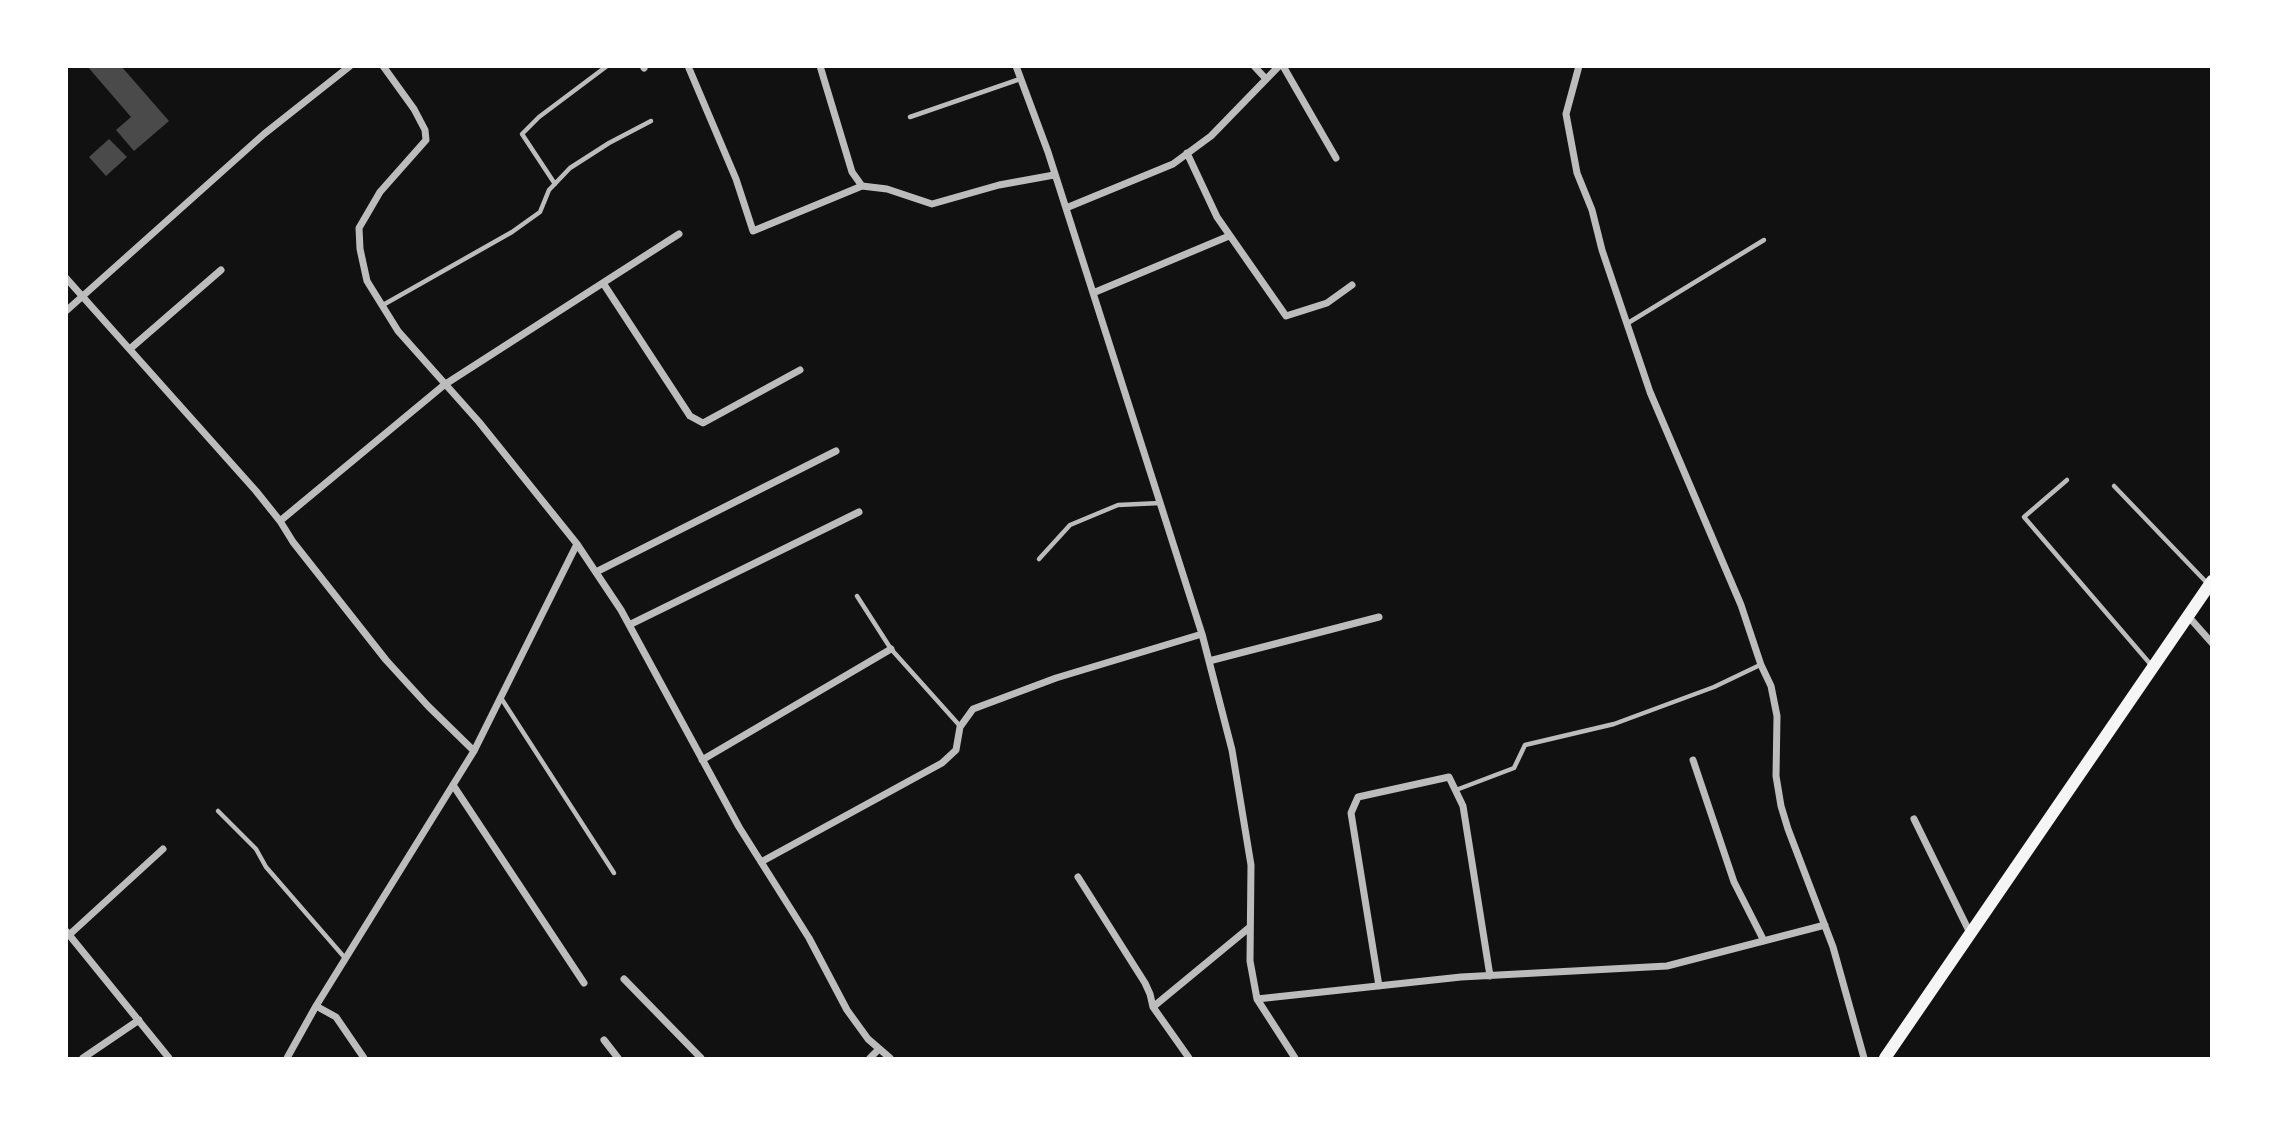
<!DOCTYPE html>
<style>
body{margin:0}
#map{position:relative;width:2278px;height:1125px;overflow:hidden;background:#111;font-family:Quicksand,sans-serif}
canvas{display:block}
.frame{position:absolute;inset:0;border:68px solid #fff;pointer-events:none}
</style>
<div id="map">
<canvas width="2278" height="1125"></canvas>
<div class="frame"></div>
</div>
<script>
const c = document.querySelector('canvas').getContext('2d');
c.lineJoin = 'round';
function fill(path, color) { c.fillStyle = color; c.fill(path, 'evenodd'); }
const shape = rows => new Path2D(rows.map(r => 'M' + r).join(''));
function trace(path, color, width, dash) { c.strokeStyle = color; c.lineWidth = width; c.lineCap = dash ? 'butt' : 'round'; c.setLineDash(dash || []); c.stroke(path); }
fill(shape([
 [87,66,121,66,169,121,134,151,116,130,131,117],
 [109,139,127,157,106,176,89,157]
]), '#4a4a4a');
trace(shape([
 [910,117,1020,79],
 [555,184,522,134,539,117,607,66],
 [383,305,512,232,540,212,549,190,570,168,609,143,651,121],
 [1628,323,1764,240],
 [2067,480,2024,517,2152,666],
 [2114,486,2208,584],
 [1039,559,1070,525,1118,505,1160,503],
 [857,596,891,649,960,726],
 [501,698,614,873],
 [1456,790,1514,768,1525,745,1614,724,1714,687,1760,665],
 [218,811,256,849,266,867,345,958]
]), '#bcbcbc', 4.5);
trace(shape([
 [383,66,414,109,425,130,426,140,380,192,359,228,360,249,367,281,398,331,479,422,577,544,621,610,739,827,809,938,847,1010,868,1039,890,1058],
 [643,66,644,68],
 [688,66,736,179,753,231,862,186],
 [820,66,852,172,862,186,887,189,932,204,999,185,1054,175],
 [1016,66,1048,152,1202,634,1232,750,1251,865,1250,961,1257,999,1295,1058],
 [1254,66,1266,79],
 [1283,66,1336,158],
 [1579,66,1566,114,1577,173,1592,210,1602,250,1650,392,1741,605,1761,665,1771,686,1777,716,1776,776,1781,806,1788,829,1833,947,1864,1058],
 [1187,153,1217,217,1286,316,1327,303,1352,285],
 [1066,208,1173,164,1211,136,1279,66],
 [66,278,256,491,280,521,293,542,386,660,428,706,474,751],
 [603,283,690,416,703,423,800,370],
 [1093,293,1229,236],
 [66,311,264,134,350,66],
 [131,348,221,270],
 [280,521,444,385,679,234],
 [596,572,836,451],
 [2188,616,2212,643],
 [629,625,859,512],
 [1209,661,1379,617],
 [702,760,891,649],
 [1693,760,1734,882,1764,941],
 [453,785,584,983],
 [1914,819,1970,933],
 [761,862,942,763,956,750,960,727,973,709,1056,678,1202,634],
 [1078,877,1145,983,1150,994,1153,1007,1189,1058],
 [66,931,169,1058],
 [69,935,163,849],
 [624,979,701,1058],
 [1379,986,1351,813,1358,797,1449,777,1463,806,1490,976],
 [1257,999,1461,977,1667,966,1825,925],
 [316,1006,336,1017,364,1058],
 [1153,1007,1250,927],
 [604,1040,618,1058],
 [83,1058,139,1020],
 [287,1058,316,1006,474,751,577,544],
 [870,1058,879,1049]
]), '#bcbcbc', 7);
trace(shape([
 [1885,1058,2212,581]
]), '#f5f5f5', 12);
</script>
